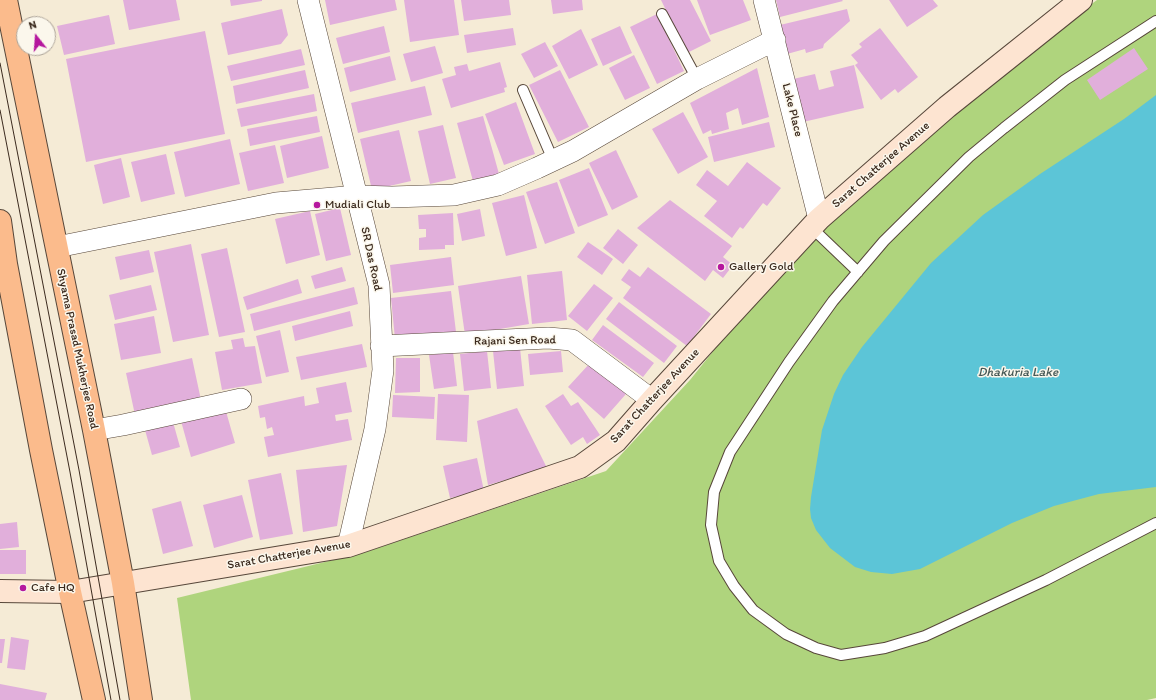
<!DOCTYPE html>
<style>
body{margin:0}
#map{position:relative;width:1156px;height:700px;overflow:hidden;background:#f5ebd6;font-family:Itim,sans-serif}
canvas{display:block}
.north{position:absolute;left:16px;top:16px;width:40px;height:40px;box-sizing:border-box;background:#fbf7ec;border:1px solid #aea59a;border-radius:50%;rotate:343deg;font-size:11px;font-weight:700;line-height:16px;text-align:center;color:#3b2a1e}
.north::after{content:'';display:block;margin:auto;width:14px;height:18px;background:#b5179e;clip-path:polygon(50% 0,100% 100%,50% 72%,0 100%)}
</style>
<div id="map">
<canvas width="1156" height="700"></canvas>
<div class="north">N</div>
</div>
<script>
const c = document.querySelector('canvas').getContext('2d');
c.lineJoin = 'round';
function fill(path, color) { c.fillStyle = color; c.fill(path, 'evenodd'); }
const shape = rows => new Path2D(rows.map(r => 'M' + r).join(''));
function trace(path, color, width, dash) { c.strokeStyle = color; c.lineWidth = width; c.lineCap = dash ? 'butt' : 'round'; c.setLineDash(dash || []); c.stroke(path); }
function drawText(font, color, halo, rows, align = 'center') {
  c.font = font + ' Itim,sans-serif'; c.lineWidth = 3; c.setLineDash([]); c.textBaseline = 'middle'; c.strokeStyle = halo; c.fillStyle = color; for (const [text, x, y, turn = 0] of rows) {
    c.save(); c.translate(x, y); c.rotate((+turn || 0) * Math.PI / 180); c.textAlign = isNaN(turn) ? turn : align; if (halo) c.strokeText(text, 0, 0); c.fillText(text, 0, 0); c.restore();
  }
}
fill(shape([
 [1097,0,1156,0,1156,698,1147,700,191,700,177,598,366,552,606,471,690,380,812,228,930,123]
]), '#afd47d');
fill(shape([
 [1156,95,1156,487,1099,494,1054,506,1012,523,920,569,892,574,871,572,855,567,830,548,816,530,811,518,810,509,811,497,822,430,834,394,843,375,862,347,931,263,983,215,1040,174,1124,119]
]), '#5cc5d7');
fill(shape([
 [123,0,176,0,180,20,129,30],
 [230,0,262,0,262,1,231,6],
 [325,0,395,0,397,10,330,25],
 [404,0,454,0,459,35,410,42],
 [461,0,509,0,511,15,464,21],
 [551,0,582,0,583,10,553,14],
 [661,0,690,0,711,41,687,53],
 [697,0,743,0,751,20,710,35],
 [776,0,842,0,843,1,780,17],
 [889,0,933,0,938,6,907,27],
 [282,9,288,35,281,44,228,55,221,23],
 [847,9,850,21,824,44,823,48,806,53,805,49,787,54,780,25],
 [657,14,684,71,657,84,630,27],
 [109,15,115,44,64,55,57,26],
 [384,26,390,52,343,64,336,38],
 [620,26,632,53,603,66,591,39],
 [513,28,516,45,467,53,464,35],
 [880,28,918,77,898,93,895,89,881,100,855,65,858,63,851,55,862,47,859,44],
 [581,29,598,65,569,79,552,46],
 [205,31,225,134,86,162,66,59],
 [545,42,558,66,534,78,521,54],
 [435,46,443,73,411,82,403,54],
 [1134,48,1148,69,1100,100,1087,80],
 [301,49,305,65,231,81,227,66],
 [634,55,650,88,625,100,609,68],
 [390,56,396,80,350,92,344,68],
 [500,62,507,87,504,88,505,92,451,108,442,79,456,75,454,67,467,64,469,71],
 [854,65,864,108,803,122,793,79,815,74,819,90,834,86,830,71],
 [757,68,769,117,742,125,738,108,726,113,729,129,712,134,711,130,703,134,690,103],
 [305,70,309,88,236,104,233,86],
 [560,70,589,127,558,142,529,85],
 [425,86,432,115,358,133,351,103],
 [314,94,317,111,241,127,237,109],
 [516,102,535,154,504,165,485,114],
 [683,112,708,157,678,174,652,129],
 [317,116,320,132,250,146,247,129],
 [483,116,499,174,473,181,457,123],
 [769,122,775,147,714,162,708,137],
 [443,125,456,178,430,184,418,131],
 [399,130,411,181,372,190,360,139],
 [322,136,329,168,287,178,280,146],
 [230,139,240,184,185,197,174,152],
 [275,145,284,183,248,191,239,153],
 [616,150,638,197,612,210,589,163],
 [166,154,175,194,141,202,131,162],
 [121,158,130,197,103,204,94,165],
 [747,162,781,188,767,206,763,203,743,229,740,227,732,238,704,216,717,201,696,185,707,170,728,186],
 [589,168,608,215,578,227,559,180],
 [557,182,575,233,545,244,526,192],
 [524,195,537,248,506,256,492,203],
 [670,200,732,246,723,257,733,265,723,278,713,270,705,281,637,228],
 [340,208,351,255,326,261,315,214],
 [480,209,485,236,462,241,457,214],
 [310,211,320,255,286,264,275,219],
 [453,213,454,245,445,245,445,249,419,250,419,238,426,237,426,229,419,229,418,215],
 [618,229,638,245,623,264,603,248],
 [588,242,613,259,602,275,577,257],
 [191,244,209,335,173,342,154,252],
 [227,248,245,332,219,337,201,254],
 [149,250,154,272,120,280,115,257],
 [451,257,454,285,393,293,390,265],
 [342,267,346,281,315,289,311,276],
 [648,267,711,314,687,346,623,298,631,287,621,280,629,269,640,277],
 [562,271,567,320,532,324,527,275],
 [521,276,529,324,465,335,458,286],
 [298,279,302,293,247,310,243,297],
 [594,284,613,298,587,331,568,316],
 [151,285,157,310,115,320,109,295],
 [354,287,358,304,254,331,250,314],
 [451,291,456,332,395,339,391,298],
 [619,302,677,346,664,363,606,319],
 [350,311,353,326,295,341,292,326],
 [154,316,161,353,121,360,114,324],
 [603,325,654,363,643,377,592,340],
 [280,330,289,372,266,377,256,336],
 [243,338,245,347,255,346,262,383,222,390,215,352,233,349,231,340],
 [362,344,367,367,301,380,296,357],
 [520,348,524,386,497,389,493,351],
 [487,351,491,388,464,391,460,354],
 [561,351,563,372,530,375,528,354],
 [453,352,457,386,434,389,429,355],
 [192,358,201,400,135,415,126,373],
 [396,358,420,358,420,392,395,393],
 [591,362,626,394,604,419,568,387],
 [346,382,352,412,335,415,336,421,348,419,352,440,268,457,264,437,274,435,272,427,267,429,265,417,260,418,258,406,304,396,305,406,319,403,316,388],
 [438,394,469,395,467,442,436,440],
 [563,394,571,406,578,402,600,435,587,444,583,437,571,445,545,406],
 [393,395,435,397,434,419,392,417],
 [225,408,235,443,191,457,181,421],
 [517,408,547,468,488,485,477,421],
 [173,422,180,447,152,455,145,430],
 [477,458,484,491,450,498,443,466],
 [347,465,337,526,303,532,296,470],
 [281,473,293,534,260,540,248,480],
 [242,495,253,537,214,548,203,505],
 [181,501,193,546,163,554,152,509],
 [17,522,19,547,0,549,0,524],
 [0,550,26,550,26,574,0,574],
 [11,637,29,640,25,670,7,668],
 [0,639,5,639,2,663,0,663],
 [0,684,47,693,45,700,0,700]
]), '#e1afdb');
const lane = shape([
 [662,14,697,79],
 [1156,21,1065,80,1004,128,969,157,884,241,833,301,789,362,730,452,714,492,711,525,719,561,734,586,753,610,786,634,816,648,841,655,885,648,925,636,1046,580,1156,523],
 [523,90,553,160],
 [811,227,858,272]
]);
const street = shape([
 [308,0,379,285,383,370,375,429,348,546],
 [764,0,819,219],
 [57,247,276,203,357,196,392,197,454,195,498,185,537,168,573,151,697,79,775,40],
 [381,346,548,338,572,340,652,400],
 [94,430,123,425,241,399]
]);
const secondary = shape([
 [0,591,70,592,348,546,580,467,616,441,652,400,819,219,947,107,1081,0]
]);
const primary = shape([
 [6,0,94,430,123,583,141,700],
 [0,221,6,264,41,450,70,592,94,700]
]);
trace(lane, '#57473a', 12);
trace(street, '#57473a', 22);
trace(secondary, '#57473a', 24);
trace(primary, '#57473a', 24);
trace(lane, '#fff', 10);
trace(street, '#fff', 21);
trace(secondary, '#fde4d1', 22);
trace(primary, '#fbbb8c', 22);
trace(shape([
 [0,63,79,470,120,700],
 [0,110,70,472,111,700]
]), '#3b2a1e', 1);
for (const [x, y, r, color] of [
 [317,205,4,"#b5179e"],
 [721,267,4,"#b5179e"],
 [23,588,4,"#b5179e"]
]) { const dot = new Path2D(); dot.arc(x, y, r, 0, 2 * Math.PI); c.fillStyle = color; c.fill(dot); trace(dot, '#fbf7ec', 1.5); }
drawText('12px', '#3b2a1e', '#fbf7ec', [
 ["Lake Place",792,110,76],
 ["Sarat Chatterjee Avenue",881,165,-41],
 ["SR Das Road",371,259,78],
 ["Rajani Sen Road",515,341,-1],
 ["Shyama Prasad Mukherjee Road",77,349,78],
 ["Sarat Chatterjee Avenue",655,396,-47],
 ["Sarat Chatterjee Avenue",289,555,-10]
]);
drawText('12px', '#3b2a1e', '#fbf7ec', [
 ["Mudiali Club",325,205],
 ["Gallery Gold",729,267],
 ["Cafe HQ",31,588]
], 'left');
drawText('italic 13px', '#455856', '#fbf7ec', [
 ["Dhakuria Lake",1018,373]
]);
</script>
